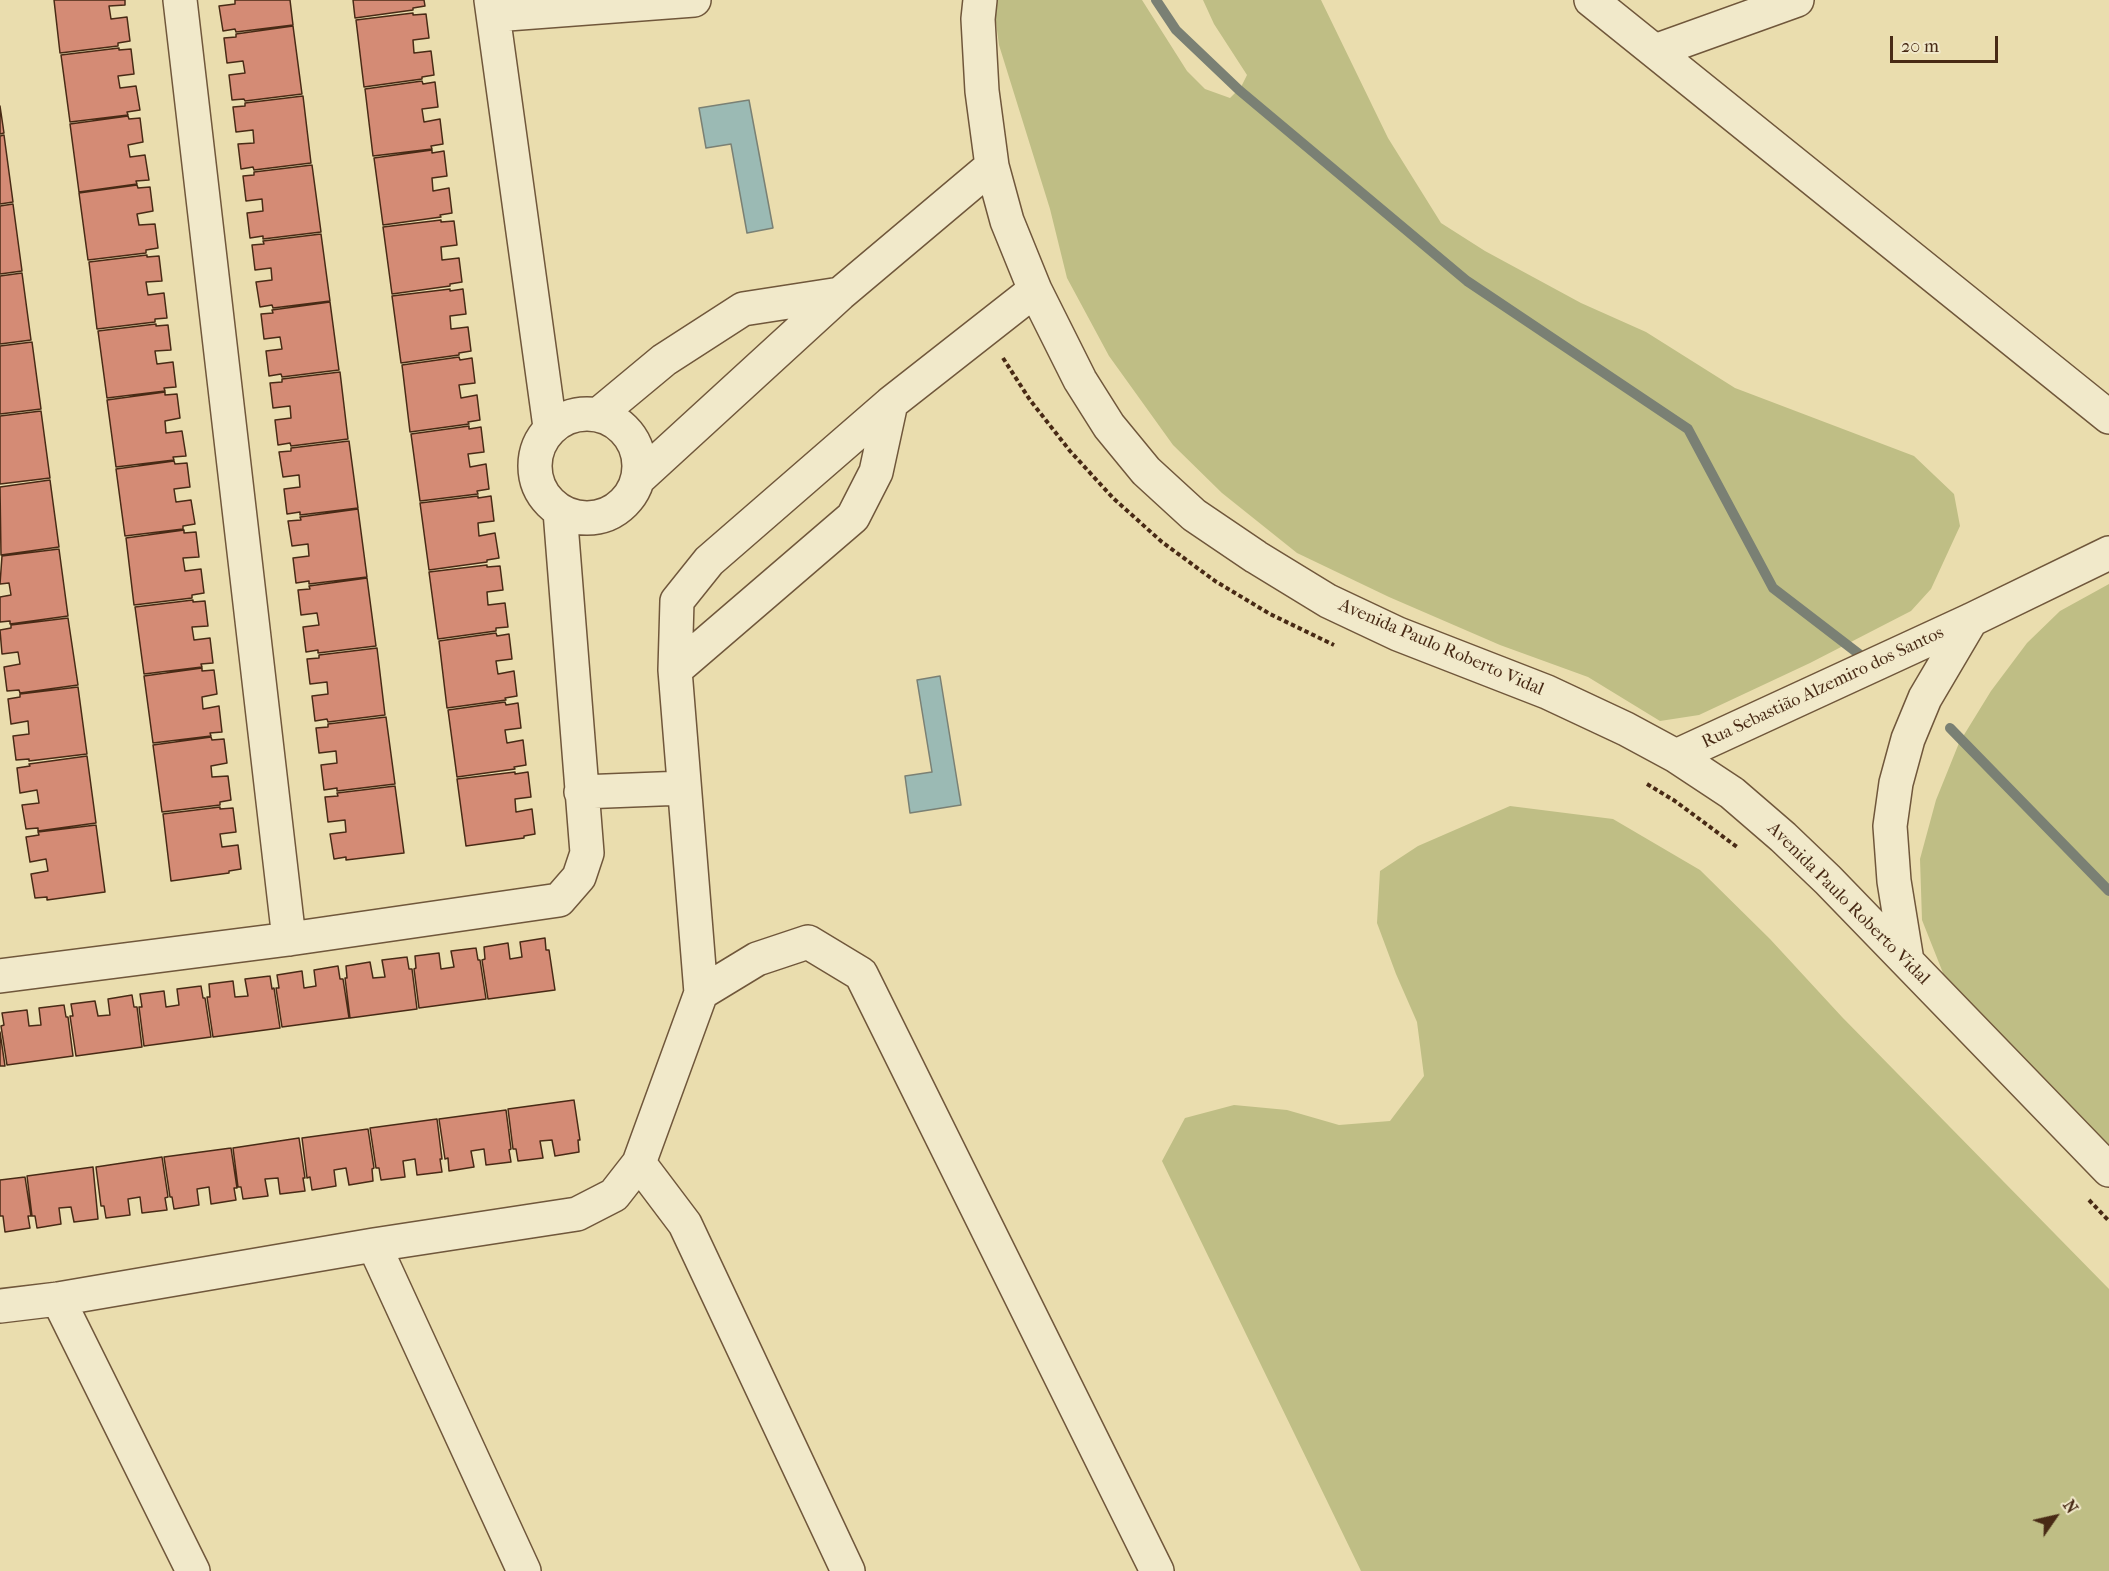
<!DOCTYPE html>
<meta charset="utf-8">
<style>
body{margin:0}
#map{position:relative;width:2109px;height:1571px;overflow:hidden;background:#eaddae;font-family:"IM FELL French Canon",serif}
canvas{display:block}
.north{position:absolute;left:2025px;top:1487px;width:60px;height:60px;-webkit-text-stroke:4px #f1e9ca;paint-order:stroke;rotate:56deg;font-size:16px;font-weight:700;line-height:24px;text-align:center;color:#482a15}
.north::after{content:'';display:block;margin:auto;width:21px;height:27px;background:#482a15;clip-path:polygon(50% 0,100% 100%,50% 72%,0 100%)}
.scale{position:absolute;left:1890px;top:36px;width:108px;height:27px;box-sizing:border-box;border:3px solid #482a15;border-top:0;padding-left:8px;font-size:18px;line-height:21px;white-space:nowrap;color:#482a15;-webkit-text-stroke:4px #f1e9ca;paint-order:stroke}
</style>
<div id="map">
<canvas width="2109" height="1571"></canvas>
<div class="north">N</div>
<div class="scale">20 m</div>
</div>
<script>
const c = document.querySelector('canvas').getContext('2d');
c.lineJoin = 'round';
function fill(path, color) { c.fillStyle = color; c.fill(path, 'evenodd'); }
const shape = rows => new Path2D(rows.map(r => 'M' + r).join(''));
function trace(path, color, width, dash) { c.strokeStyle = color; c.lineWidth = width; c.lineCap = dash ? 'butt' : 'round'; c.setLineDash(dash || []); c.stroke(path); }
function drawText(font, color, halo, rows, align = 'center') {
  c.font = font + ' "IM FELL French Canon",serif'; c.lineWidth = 4.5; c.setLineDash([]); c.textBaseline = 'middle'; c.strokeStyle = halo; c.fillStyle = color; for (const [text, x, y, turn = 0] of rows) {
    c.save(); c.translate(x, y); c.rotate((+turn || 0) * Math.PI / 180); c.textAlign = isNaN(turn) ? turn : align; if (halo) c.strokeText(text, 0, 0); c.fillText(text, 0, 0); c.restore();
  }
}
fill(shape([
 [993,0,1142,0,1187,71,1205,89,1230,98,1241,87,1247,75,1214,24,1203,0,1321,0,1388,138,1441,223,1485,251,1581,303,1646,332,1735,388,1914,456,1954,494,1960,526,1931,589,1911,611,1810,663,1699,715,1660,721,1588,677,1500,645,1389,597,1297,553,1222,493,1173,445,1109,356,1067,278,1050,209,999,45],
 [2109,584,2109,1145,1945,978,1922,920,1920,859,1936,800,1959,743,1991,691,2027,643,2060,611],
 [1510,806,1613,819,1700,870,1770,939,1842,1017,2109,1289,2109,1571,1361,1571,1162,1161,1185,1118,1234,1105,1287,1110,1339,1125,1390,1121,1424,1076,1417,1022,1396,974,1377,923,1380,871,1418,846]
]), '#bfbe85');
const water = shape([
 [749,100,773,228,747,233,731,144,706,148,699,108,749,100],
 [940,676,961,805,910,813,905,776,932,772,917,680,940,676]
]);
fill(water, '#9bbab4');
trace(water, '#7a8074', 1.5);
trace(shape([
 [1156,0,1176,30,1239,90,1467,281,1688,429,1773,588,1859,654],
 [1950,728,2109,891]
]), '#7a8074', 10);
const building = shape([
 [54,0,125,0,125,5,109,6,111,19,127,17,130,41,118,43,118,46,60,53,54,0],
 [235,0,290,0,293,25,236,32,235,29,223,31,219,6,235,4,235,0],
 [353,0,424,0,425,6,413,8,413,10,355,18,353,0],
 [413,13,413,15,426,14,429,38,413,40,414,53,431,51,434,75,422,77,422,79,364,87,356,20,413,13],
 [293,26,302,94,245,101,244,99,232,100,229,75,245,73,243,61,227,63,224,38,236,37,236,34,293,26],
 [119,48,119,50,131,49,134,74,118,76,120,88,136,86,140,110,127,112,128,115,70,122,61,55,119,48],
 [422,81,423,84,435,82,438,107,422,109,424,122,440,119,443,144,431,146,432,149,373,156,365,89,422,81],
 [303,96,311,163,254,170,253,167,241,169,238,144,254,143,253,130,236,132,233,107,245,106,245,103,303,96],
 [0,106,4,133,0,134,0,106],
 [128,116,129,119,140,118,143,142,128,145,130,157,145,155,149,180,136,181,137,184,79,192,70,124,128,116],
 [4,135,13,202,0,204,0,136,4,135],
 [432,150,432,153,444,151,447,176,432,178,433,191,449,188,452,213,440,215,441,217,383,225,374,158,432,150],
 [312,165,321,232,263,239,263,236,250,238,247,213,263,211,262,199,246,201,243,176,254,175,254,172,312,165],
 [137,185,138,188,150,187,153,211,137,214,139,225,155,224,158,248,146,250,146,253,88,260,79,193,137,185],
 [13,204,22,271,0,274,0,206,13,204],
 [441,220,441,222,454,221,457,245,441,247,442,260,459,258,462,282,450,284,450,286,392,294,383,227,441,220],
 [321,234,330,301,273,308,272,305,260,307,256,282,272,280,271,268,255,270,252,245,264,244,263,241,321,234],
 [147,255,147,257,159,256,162,281,146,282,148,295,164,293,167,318,155,319,155,322,97,329,89,262,147,255],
 [22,273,31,340,0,344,0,276,22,273],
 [450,289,450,291,463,289,466,314,450,316,451,329,468,327,471,351,459,353,459,355,401,363,392,296,450,289],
 [330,302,339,370,282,377,281,374,269,376,266,351,282,349,280,337,264,339,261,314,273,313,272,310,330,302],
 [156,324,156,326,168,325,171,350,155,351,157,364,173,362,176,387,164,388,165,391,107,398,98,331,156,324],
 [32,342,41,409,0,414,0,346,32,342],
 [459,357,460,360,472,358,475,383,459,385,461,398,477,395,480,420,468,422,469,424,410,432,402,365,459,357],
 [340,372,348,439,291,446,290,443,278,445,275,420,291,418,290,406,273,408,270,383,282,382,282,379,340,372],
 [165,392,165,395,177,394,180,418,165,421,166,433,182,431,186,456,173,457,174,460,116,467,107,400,165,392],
 [41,411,50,478,0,484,0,416,41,411],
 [469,426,469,429,481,427,484,452,468,454,470,467,486,464,489,489,477,491,478,494,420,501,411,434,469,426],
 [349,441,358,508,300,515,300,512,287,514,284,489,300,487,299,475,283,477,279,452,291,451,291,448,349,441],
 [174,461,175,464,187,463,190,487,174,489,176,502,191,500,195,524,183,526,183,529,125,536,116,469,174,461],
 [50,480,59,547,1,555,0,487,50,480],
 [478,496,478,498,491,496,494,521,478,523,479,536,495,533,499,558,487,560,487,562,429,570,420,503,478,496],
 [358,509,367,577,309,584,309,581,296,583,293,558,309,556,308,544,292,546,288,521,301,520,300,517,358,509],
 [184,530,184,533,196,532,199,557,183,558,185,571,201,569,204,593,192,595,192,598,134,605,126,538,184,530],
 [59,549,68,616,10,624,10,621,0,622,0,597,11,595,9,583,0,584,2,556,59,549],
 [487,565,487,567,500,566,503,590,487,592,488,605,505,603,508,627,496,628,496,631,438,639,429,572,487,565],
 [367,578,376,646,318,653,318,650,306,652,303,627,319,625,317,613,301,615,298,590,310,589,309,586,367,578],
 [193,600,193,602,205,601,208,626,192,627,194,640,210,638,213,663,201,664,202,667,144,674,135,607,193,600],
 [68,618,78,685,20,693,19,690,7,691,4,667,20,664,18,652,2,654,0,630,11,628,11,625,68,618],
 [496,633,497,636,509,634,512,659,496,661,498,674,514,671,517,696,505,698,506,700,447,708,439,641,496,633],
 [377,648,385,715,328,722,327,719,315,721,312,696,328,694,327,682,310,684,307,659,319,658,319,655,377,648],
 [202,668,202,671,214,670,217,694,202,697,203,709,219,706,222,732,210,733,211,736,153,743,144,676,202,668],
 [78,687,87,754,29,761,29,759,16,760,13,736,29,734,28,721,11,724,8,699,20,697,20,694,78,687],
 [505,702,506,705,518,703,521,728,505,730,507,743,523,740,526,765,514,767,515,769,457,777,448,710,505,702],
 [386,717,395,784,337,791,337,788,324,790,321,765,337,763,336,751,319,753,316,728,328,727,328,724,386,717],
 [211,737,212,740,224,739,227,763,211,766,212,777,228,776,231,800,220,802,220,805,162,812,153,745,211,737],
 [87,756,96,823,38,831,38,828,26,829,22,805,39,803,37,790,20,793,17,768,30,766,29,764,87,756],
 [515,772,515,774,528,772,531,797,515,799,516,812,532,809,535,834,524,836,524,838,466,846,457,779,515,772],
 [395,786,404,853,346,860,346,857,334,859,330,834,346,832,345,820,328,822,325,797,338,796,337,793,395,786],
 [220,807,220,809,233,808,236,832,220,834,222,847,238,845,241,869,229,871,229,873,171,881,163,814,220,807],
 [96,825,105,892,47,900,47,897,35,898,31,874,48,871,46,859,30,862,26,837,39,835,38,832,96,825],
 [545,938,546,950,549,950,555,990,488,999,482,960,485,959,484,947,508,943,510,959,522,957,520,942,545,938],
 [476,948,478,960,480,960,486,999,419,1008,414,969,416,968,415,956,439,953,441,969,454,967,451,951,476,948],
 [407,957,409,969,412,969,417,1009,350,1018,345,978,347,978,346,966,370,962,373,978,385,977,382,960,407,957],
 [338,966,340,979,343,979,349,1018,282,1027,276,988,279,988,277,975,302,971,304,988,316,986,314,970,338,966],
 [270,976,272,989,274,988,280,1028,213,1037,207,997,210,997,209,984,233,981,235,997,248,996,245,979,270,976],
 [201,986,203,998,205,998,211,1037,144,1046,139,1007,142,1007,140,994,164,991,166,1007,179,1005,177,989,201,986],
 [132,995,134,1007,137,1007,142,1047,76,1056,70,1016,73,1016,71,1004,95,1001,98,1016,110,1015,108,999,132,995],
 [64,1005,66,1017,68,1017,73,1056,7,1065,1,1026,4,1025,2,1013,27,1010,29,1026,41,1025,39,1008,64,1005],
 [0,1032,5,1066,0,1066,0,1032],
 [574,1100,580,1140,578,1140,579,1152,555,1156,552,1140,540,1141,543,1158,518,1161,516,1149,513,1149,508,1109,574,1100],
 [506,1110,511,1149,509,1150,511,1162,486,1165,484,1149,471,1151,474,1167,449,1171,448,1158,445,1159,439,1119,506,1110],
 [437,1119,442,1159,440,1159,442,1172,417,1175,415,1159,403,1161,405,1177,381,1180,379,1168,376,1168,370,1128,437,1119],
 [368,1129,374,1168,372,1169,373,1181,349,1185,346,1168,334,1170,336,1186,312,1190,310,1177,307,1178,302,1138,368,1129],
 [299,1138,305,1178,303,1178,305,1191,280,1194,278,1178,265,1179,268,1196,243,1199,241,1187,238,1187,233,1148,299,1138],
 [231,1148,237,1188,234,1188,236,1200,211,1204,209,1187,197,1189,199,1205,174,1209,172,1197,170,1197,164,1157,231,1148],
 [162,1157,168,1197,165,1198,167,1210,142,1213,140,1197,128,1199,130,1215,106,1218,104,1206,101,1206,96,1167,162,1157],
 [93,1167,98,1219,74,1222,71,1207,59,1208,61,1224,37,1228,35,1216,32,1216,27,1176,93,1167],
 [25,1177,31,1216,28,1216,30,1228,5,1232,3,1216,0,1216,0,1180,25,1177]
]);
fill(building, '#d48b75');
trace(building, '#482a15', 1.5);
const minor = shape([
 [180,0,289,939],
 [491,0,550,427],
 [980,0,978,19,982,91,992,166,1007,221,1035,290,1080,380,1109,426,1146,471,1194,515,1256,557,1328,601,1398,634,1547,692,1626,729,1676,756,1732,793,1783,837,1828,880,2109,1170],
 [1591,0,2109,417],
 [494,15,694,0],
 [1655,51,1797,0],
 '535 466a52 52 0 1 1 104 0a52 52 0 1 1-104 0Z',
 [599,414,664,360,743,309,840,294],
 [638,479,840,294,992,166],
 [675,670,853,517,876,472,891,403],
 [1676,756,1971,620,2109,553],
 [581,792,684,788],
 [1907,961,1894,881,1890,826,1896,783,1908,739,1925,698,1971,620],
 [0,976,289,939,559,900,579,877,587,853,560,511],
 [701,993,675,670,677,601,709,561,891,403,1035,290],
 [639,1163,685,1224,848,1571],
 [374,1245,524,1571],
 [58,1299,193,1571],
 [0,1306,58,1299,374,1245,577,1214,614,1195,639,1163,701,993,757,959,808,942,861,974,1157,1571]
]);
trace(minor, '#70573b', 36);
trace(shape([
 [1003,358,1030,400,1070,451,1114,499,1162,542,1215,581,1270,614,1334,645],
 [1647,784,1675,801,1737,847],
 [2089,1200,2109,1221]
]), '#482a15', 4, [4.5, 3]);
trace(minor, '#f1e9ca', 33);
drawText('18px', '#482a15', '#f1e9ca', [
 ["Avenida Paulo Roberto Vidal",1441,648,23],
 ["Rua Sebastião Alzemiro dos Santos",1823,688,-25],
 ["Avenida Paulo Roberto Vidal",1848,904,45]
]);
</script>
